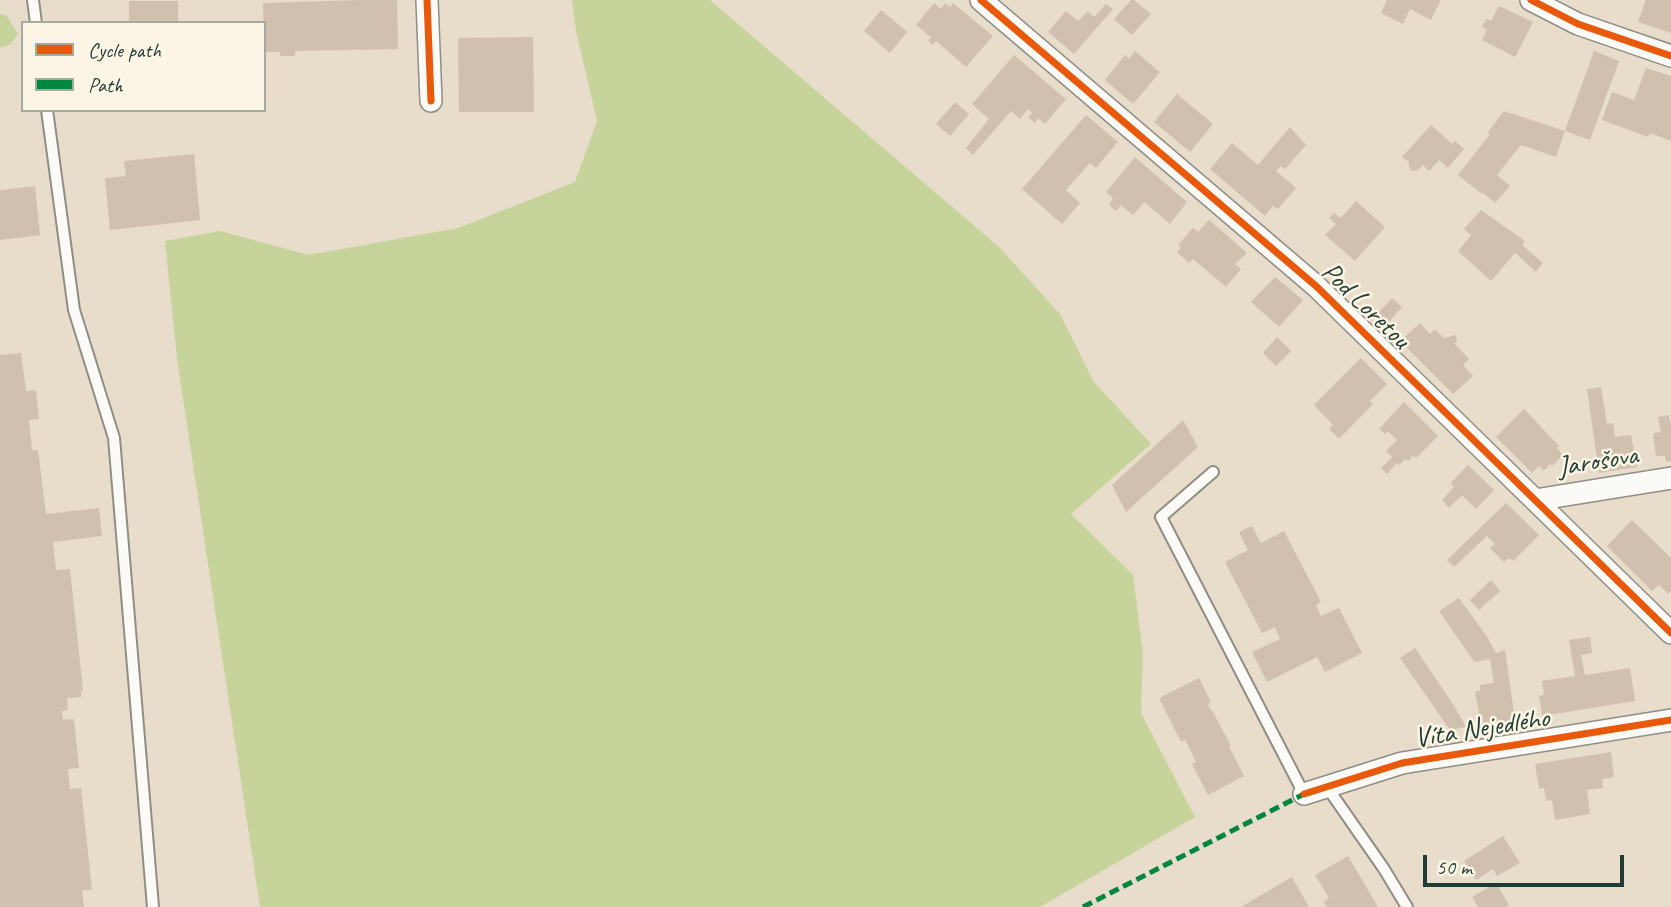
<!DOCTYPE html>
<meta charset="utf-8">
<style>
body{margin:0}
#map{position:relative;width:1671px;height:907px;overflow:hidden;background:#e8dccb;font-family:Caveat,sans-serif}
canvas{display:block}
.legend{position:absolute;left:21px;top:21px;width:245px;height:91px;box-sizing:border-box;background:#fcf5e5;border:2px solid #a4ab9e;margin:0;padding:9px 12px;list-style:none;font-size:21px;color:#1f3d34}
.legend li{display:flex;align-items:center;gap:14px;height:35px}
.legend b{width:35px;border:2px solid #a4ab9e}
.scale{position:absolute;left:1423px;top:855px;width:201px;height:32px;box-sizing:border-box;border:4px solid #1f3d34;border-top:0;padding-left:9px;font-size:21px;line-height:24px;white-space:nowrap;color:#1f3d34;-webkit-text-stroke:5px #fcf5e5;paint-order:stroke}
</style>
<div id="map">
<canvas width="1671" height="907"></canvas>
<ul class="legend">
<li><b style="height:9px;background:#e8590c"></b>Cycle path</li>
<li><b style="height:9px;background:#00873e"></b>Path</li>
</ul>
<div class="scale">50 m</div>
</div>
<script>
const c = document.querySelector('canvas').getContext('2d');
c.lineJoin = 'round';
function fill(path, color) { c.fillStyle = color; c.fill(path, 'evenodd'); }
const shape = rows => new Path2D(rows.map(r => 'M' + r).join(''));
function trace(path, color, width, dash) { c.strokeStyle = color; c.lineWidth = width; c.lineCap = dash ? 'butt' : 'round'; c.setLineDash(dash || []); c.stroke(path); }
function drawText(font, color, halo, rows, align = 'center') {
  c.font = font + ' Caveat,sans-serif'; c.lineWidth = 5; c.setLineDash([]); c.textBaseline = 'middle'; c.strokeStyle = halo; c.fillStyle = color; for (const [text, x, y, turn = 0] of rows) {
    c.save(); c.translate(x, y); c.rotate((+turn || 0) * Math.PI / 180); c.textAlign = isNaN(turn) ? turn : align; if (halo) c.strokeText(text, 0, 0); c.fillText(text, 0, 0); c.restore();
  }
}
fill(shape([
 [572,0,710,0,999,247,1060,314,1093,381,1151,444,1071,514,1133,575,1143,654,1141,713,1195,817,1040,907,260,907,177,359,165,241,220,231,309,255,458,228,575,182,597,121,576,31],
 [0,14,6,15,18,34,11,44,0,48]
]), '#c6d49c');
fill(shape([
 [360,0,397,0,398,49,295,51,295,56,280,56,280,52,264,52,263,3],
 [1131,0,1134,0,1151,14,1132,35,1114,19],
 [1387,0,1441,0,1431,20,1410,9,1403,24,1381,13],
 [1646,0,1671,0,1671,33,1638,22],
 [129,1,178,1,178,23,129,23],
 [934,3,941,9,945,3,950,7,953,3,993,36,966,67,936,41,933,45,928,40,931,37,916,25],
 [1106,4,1113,9,1074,54,1048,32,1066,11,1078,21,1088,11,1094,17],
 [1499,6,1533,22,1515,57,1482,40,1487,29,1482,27,1486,19,1491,21],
 [881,10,907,32,890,53,864,31],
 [533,37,534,112,459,112,458,38],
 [1135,51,1160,72,1133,104,1105,80,1125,55,1129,59],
 [1594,51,1619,61,1590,140,1565,131],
 [1014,55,1066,99,1045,124,1038,118,1035,123,1028,117,1032,113,1028,109,1020,119,1011,111,973,155,966,148,989,119,972,104],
 [1646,68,1671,76,1671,141,1650,133,1648,137,1602,120,1612,92,1634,100],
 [1177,94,1213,124,1190,152,1154,122],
 [955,102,969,114,950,136,936,124],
 [1504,111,1565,131,1556,157,1521,145,1497,175,1510,186,1495,203,1483,193,1482,194,1458,175,1490,134,1487,133],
 [1086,115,1118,142,1096,168,1090,163,1066,190,1080,203,1062,224,1022,189],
 [1431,125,1452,144,1455,141,1464,149,1448,168,1439,160,1429,171,1423,165,1418,170,1413,171,1409,168,1409,162,1402,157],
 [1290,127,1306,145,1285,169,1281,166,1276,171,1296,188,1278,209,1273,206,1265,216,1210,169,1232,143,1258,165],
 [194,154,200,220,110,230,105,178,126,176,124,161],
 [1135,157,1187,202,1170,224,1144,202,1133,215,1121,205,1116,211,1109,205,1113,198,1106,192],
 [35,186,40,235,0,240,0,190],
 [1356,201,1385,227,1355,261,1325,235,1336,224,1329,218,1334,213,1341,218],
 [1481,210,1525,241,1522,245,1543,263,1536,272,1515,253,1491,281,1458,251,1471,235,1464,229],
 [1209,220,1247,253,1235,264,1241,269,1226,287,1193,259,1189,263,1177,252,1181,248,1178,245,1193,228,1198,232],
 [1275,277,1303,300,1279,327,1251,302],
 [1392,298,1402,307,1386,325,1375,316],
 [1420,323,1430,334,1435,329,1444,338,1456,335,1457,342,1454,343,1469,359,1463,365,1473,376,1453,394,1400,341],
 [1277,337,1291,351,1276,366,1263,353],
 [21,353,26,391,36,390,39,419,29,420,32,450,38,450,46,514,99,508,102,536,53,542,56,570,70,569,83,690,81,691,81,697,67,698,68,710,62,711,63,720,74,719,79,768,68,769,70,789,81,788,92,890,82,890,84,907,0,907,0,355],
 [1361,358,1387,384,1370,401,1373,404,1339,439,1329,429,1333,425,1314,405],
 [1601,387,1607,424,1613,423,1615,437,1631,435,1637,467,1599,473,1587,389],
 [1404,402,1438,436,1416,458,1413,456,1408,461,1405,459,1399,465,1397,463,1387,474,1381,468,1392,457,1386,451,1397,440,1388,431,1385,434,1379,429],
 [1524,409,1559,446,1557,448,1563,455,1552,466,1550,464,1544,471,1539,466,1532,473,1496,437],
 [1669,415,1671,426,1671,461,1666,462,1665,456,1656,456,1653,433,1661,432,1658,417],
 [1183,420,1198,447,1126,512,1112,485],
 [1468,465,1494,490,1476,509,1462,495,1449,508,1442,500,1454,487,1451,483],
 [1506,503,1539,535,1513,561,1509,558,1504,562,1490,548,1495,544,1487,536,1454,567,1447,560],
 [1632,520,1671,558,1671,591,1668,594,1659,585,1652,591,1607,546],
 [1252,526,1261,543,1284,531,1321,602,1316,605,1321,616,1339,608,1362,653,1325,672,1317,657,1267,682,1252,652,1280,639,1275,627,1262,633,1225,562,1248,550,1239,532],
 [1491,580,1500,591,1479,610,1470,600],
 [1459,598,1486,635,1496,653,1505,650,1515,720,1481,725,1475,691,1480,691,1480,685,1494,683,1490,659,1476,662,1473,660,1439,611],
 [1590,637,1592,653,1581,655,1585,675,1630,668,1635,701,1542,716,1539,696,1544,695,1542,681,1575,676,1569,640],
 [1415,648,1453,704,1466,727,1450,730,1400,658],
 [1199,678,1211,702,1208,704,1211,711,1212,710,1231,746,1229,747,1244,776,1208,795,1192,764,1196,762,1185,740,1181,742,1159,698],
 [1611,752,1614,777,1602,779,1603,788,1587,790,1590,814,1555,820,1552,800,1546,801,1544,788,1539,789,1535,764],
 [1503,836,1520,863,1497,876,1493,869,1476,880,1464,861],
 [1348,856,1378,907,1327,907,1324,902,1329,898,1315,875],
 [1292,877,1309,907,1241,907],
 [1496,883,1509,905,1506,907,1478,907,1472,897]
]), '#d2c0ae');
const service = shape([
 [33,0,36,23],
 [47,110,74,310,114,438,153,907],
 [1213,472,1161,517,1304,794],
 [1327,787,1384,869,1407,907]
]);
const minor = shape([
 [427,0,431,101],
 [981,0,1316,286,1671,633],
 [1531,0,1578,24,1671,56],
 [1535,500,1671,478],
 [1304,794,1402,763,1671,720]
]);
trace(service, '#8f8e84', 14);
trace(minor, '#8f8e84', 24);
trace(service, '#fcfaf7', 10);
trace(minor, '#fcfaf7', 21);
trace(shape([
 [1083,907,1304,794]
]), '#00873e', 5, [10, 5]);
trace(shape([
 [427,0,431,101],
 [981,0,1316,286,1671,633],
 [1531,0,1578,24,1671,56],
 [1304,794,1402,763,1671,720]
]), '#e8590c', 7);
drawText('28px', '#1f3d34', '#fcf5e5', [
 ["Pod Loretou",1365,306,44],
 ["Jarošova",1598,462,-9],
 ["Víta Nejedlého",1482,729,-9]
]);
</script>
